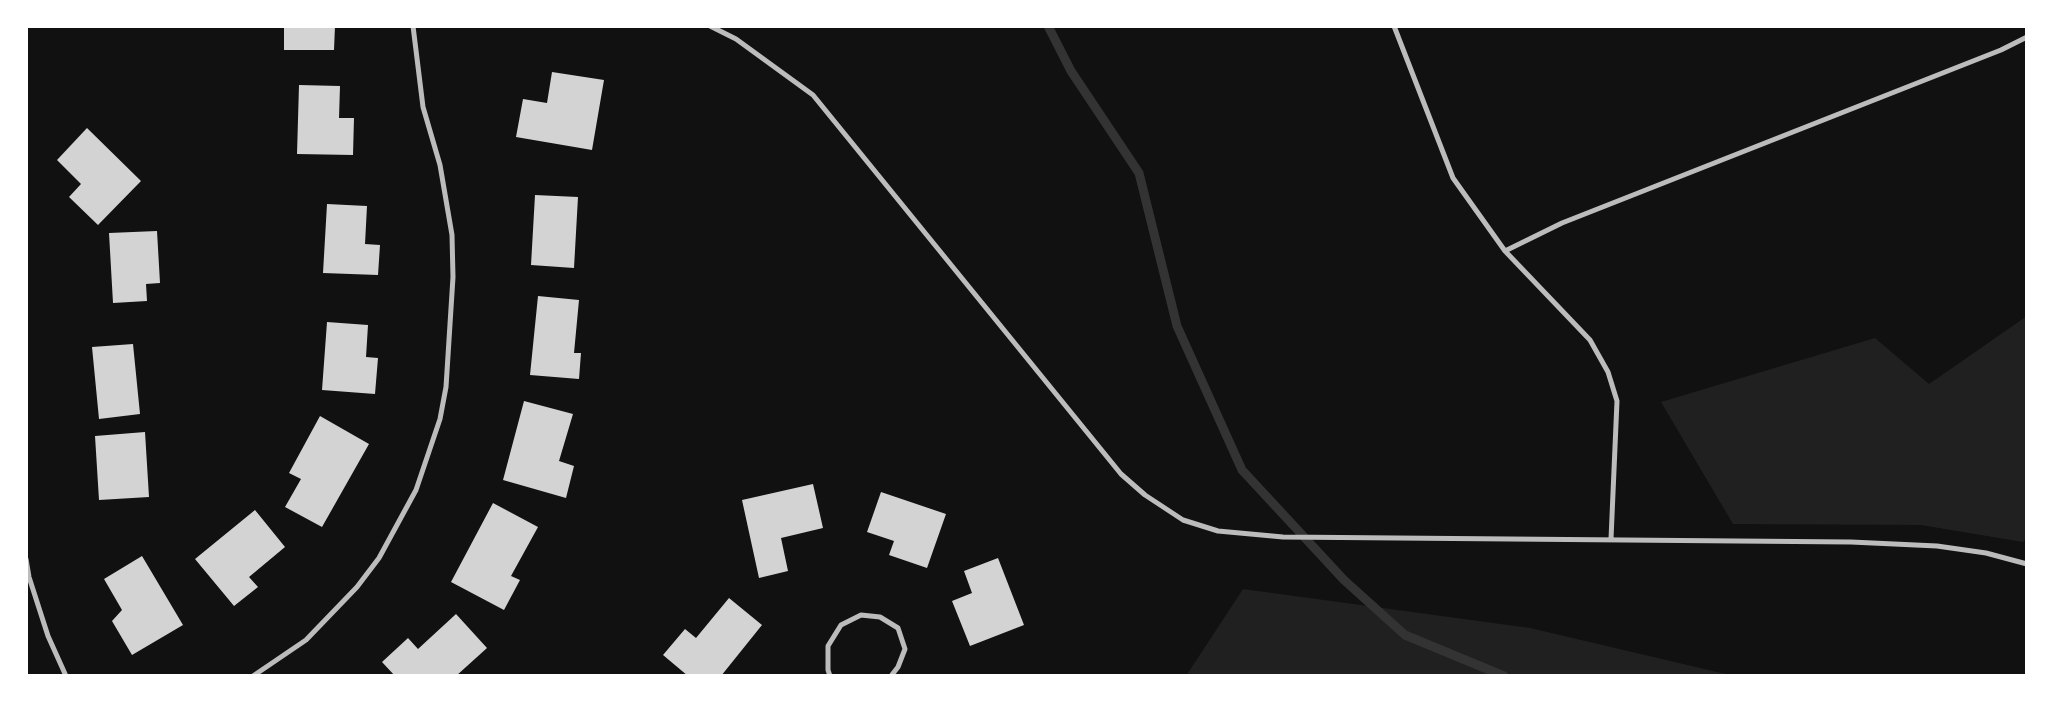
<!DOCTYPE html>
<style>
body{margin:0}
#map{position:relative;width:2053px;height:702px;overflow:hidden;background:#111;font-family:"Roboto Serif",serif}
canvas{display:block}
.frame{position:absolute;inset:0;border:28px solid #fff;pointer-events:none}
</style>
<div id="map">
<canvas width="2053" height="702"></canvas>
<div class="frame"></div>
</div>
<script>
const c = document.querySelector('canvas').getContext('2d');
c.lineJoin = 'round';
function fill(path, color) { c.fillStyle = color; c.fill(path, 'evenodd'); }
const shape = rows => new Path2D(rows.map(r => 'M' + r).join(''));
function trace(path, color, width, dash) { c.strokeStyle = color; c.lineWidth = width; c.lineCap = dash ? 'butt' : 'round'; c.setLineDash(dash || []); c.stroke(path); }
fill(shape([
 [2027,316,2027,537,2023,542,1921,525,1733,524,1661,402,1875,338,1929,384],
 [1243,589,1530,628,1734,676,1186,676]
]), '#202020');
trace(shape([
 [1048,26,1071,71,1139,173,1177,326,1242,470,1344,580,1405,635,1504,676]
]), '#333', 9);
fill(shape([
 [284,26,335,26,334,50,284,50],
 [552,72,604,80,592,150,516,137,523,99,547,103],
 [299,85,340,86,339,118,354,118,353,155,297,154],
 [87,128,141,181,98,225,69,197,81,184,57,160],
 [535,195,578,197,574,268,531,265],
 [327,204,367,206,365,244,380,245,378,275,323,273],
 [157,231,160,283,146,284,147,301,113,303,109,233],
 [538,296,579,300,574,353,581,353,579,379,530,375],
 [327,322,368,325,366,357,378,358,375,394,322,390],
 [133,344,140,414,99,419,92,347],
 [524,401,573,414,559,461,574,466,566,498,503,480],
 [320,416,369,444,322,527,285,507,301,479,289,473],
 [145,432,149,497,99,500,95,436],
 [813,484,823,528,781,538,788,571,759,578,742,500],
 [881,492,946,514,927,568,889,555,894,541,867,532],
 [493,503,538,527,511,576,520,580,504,610,451,582],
 [255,510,285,547,249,577,258,587,234,606,195,559],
 [142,556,183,625,132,655,112,621,122,610,104,579],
 [998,558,1024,625,970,646,952,601,972,593,964,571],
 [729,598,762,625,721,676,688,676,663,655,685,629,696,638],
 [456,614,487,648,456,676,395,676,382,662,408,638,418,649]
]), '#d3d3d3');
trace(shape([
 [710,26,736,39,813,95,1121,474,1145,495,1183,520,1218,531,1283,537,1851,542,1937,546,1986,553,2027,564],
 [1394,26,1453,178,1505,251,1590,340,1608,372,1617,401,1611,539],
 [1505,251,1562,223,2001,50,2027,37],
 [26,559,29,577,48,636,66,676],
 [253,676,306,640,357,587,379,558,416,490,440,419,446,387,453,277,452,235,440,165,423,107,413,26],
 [830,676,828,670,828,646,841,625,861,615,880,617,898,628,905,649,898,667,891,676]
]), '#bcbcbc', 5);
</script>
